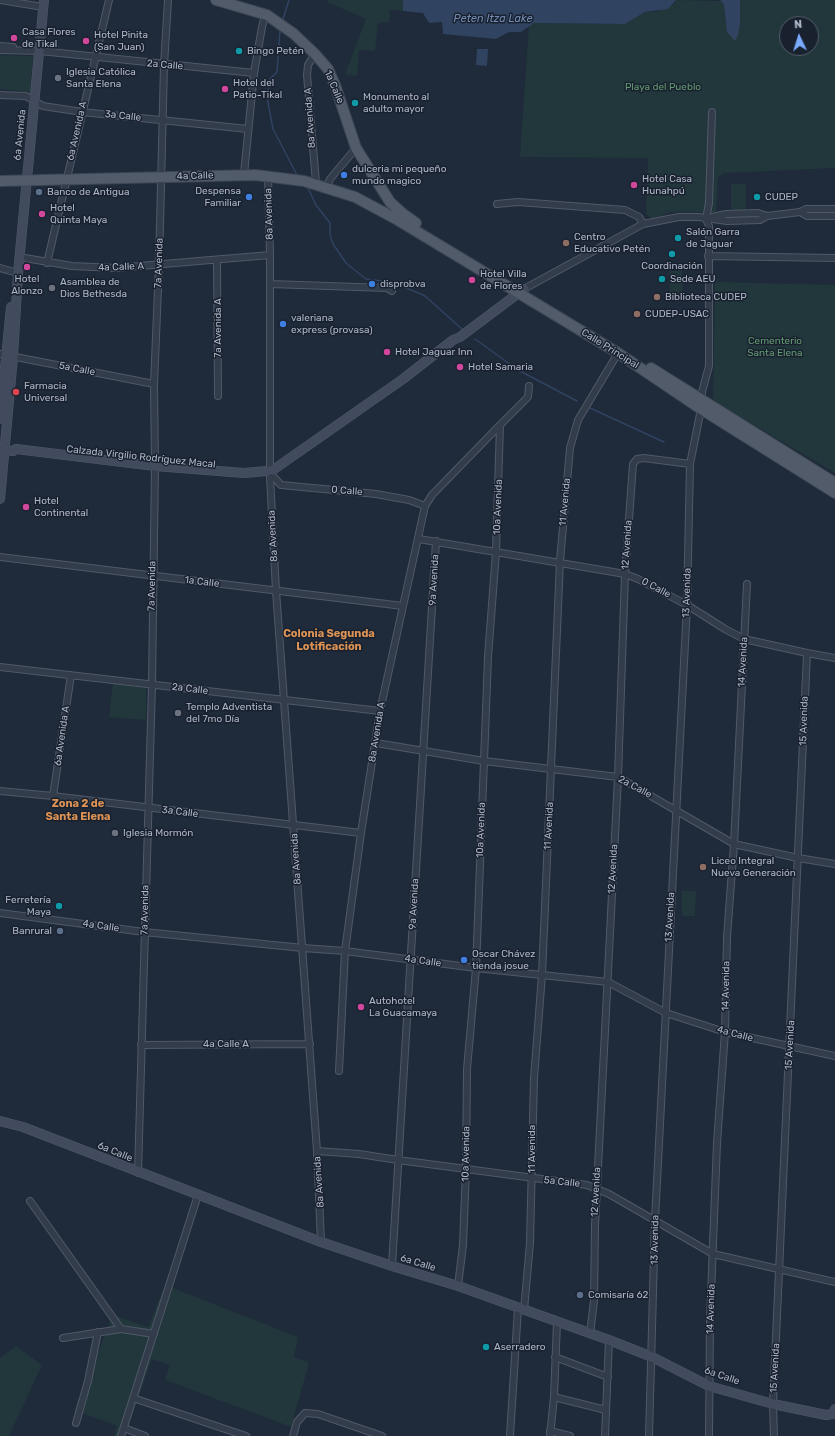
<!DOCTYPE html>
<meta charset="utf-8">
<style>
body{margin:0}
#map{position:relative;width:835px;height:1436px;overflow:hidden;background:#1f2a3a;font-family:Rubik,sans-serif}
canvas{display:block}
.north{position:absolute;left:779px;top:16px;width:40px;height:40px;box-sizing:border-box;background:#19212f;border:1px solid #545d6c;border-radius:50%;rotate:356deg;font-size:11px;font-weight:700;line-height:16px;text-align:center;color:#adb6c7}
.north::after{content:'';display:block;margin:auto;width:14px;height:18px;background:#7aaaff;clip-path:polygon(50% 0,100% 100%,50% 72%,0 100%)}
</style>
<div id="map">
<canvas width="835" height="1436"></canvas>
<div class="north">N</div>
</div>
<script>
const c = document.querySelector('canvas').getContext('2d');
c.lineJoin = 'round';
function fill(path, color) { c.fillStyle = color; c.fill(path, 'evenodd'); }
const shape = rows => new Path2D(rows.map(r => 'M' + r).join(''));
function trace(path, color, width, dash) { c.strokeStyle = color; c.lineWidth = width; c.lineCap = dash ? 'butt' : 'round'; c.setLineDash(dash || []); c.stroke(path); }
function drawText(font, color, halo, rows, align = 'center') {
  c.font = font + ' Rubik,sans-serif'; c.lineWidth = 3; c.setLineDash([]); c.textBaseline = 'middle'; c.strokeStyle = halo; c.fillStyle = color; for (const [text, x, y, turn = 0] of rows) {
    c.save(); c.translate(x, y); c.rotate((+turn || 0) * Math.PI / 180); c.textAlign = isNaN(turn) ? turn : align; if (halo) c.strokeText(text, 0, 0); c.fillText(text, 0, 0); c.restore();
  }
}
fill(shape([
 [328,0,403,0,403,11,390,10,389,22,378,23,375,51,359,50,357,76,345,74,366,19,327,2],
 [676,0,721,1,724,5,727,32,740,23,740,0,835,0,835,168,725,173,718,177,716,212,671,212,652,219,646,214,648,158,520,157,529,24,534,23,625,24,645,12,656,12,674,4],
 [787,24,811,24,811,48,787,48],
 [0,55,33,56,30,92,0,89],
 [731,184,746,184,746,210,731,210],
 [682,270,683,294,670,294,669,271],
 [715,282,835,285,835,473,713,401],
 [113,683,146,688,146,720,109,717],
 [682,891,696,891,695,916,682,916],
 [165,1285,298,1337,294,1357,309,1363,291,1427,165,1380,170,1365,152,1359,125,1436,114,1436,117,1426,74,1410,113,1315,148,1327],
 [16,1346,42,1365,9,1436,0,1436,0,1358]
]), '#21373b');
fill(shape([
 [403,0,676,0,668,9,645,12,625,24,534,23,521,32,509,32,496,39,443,34,442,22,429,23,423,13,403,11],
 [720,0,740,0,740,23,738,35,735,41,727,32,724,5],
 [477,49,488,49,487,66,476,65]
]), '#304361');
trace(shape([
 [283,19,289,0],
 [280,31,277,72,270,79,267,97,273,129,297,175],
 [307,186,316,205,330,223,330,235,333,244,346,263,366,279,382,281,402,286,425,296,462,329],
 [475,339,518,370,577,401],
 [590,408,664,442]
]), '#304361', 1.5);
const street = shape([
 [0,0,43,7],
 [0,46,13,47],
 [0,50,40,51,254,73],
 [315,54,308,65,307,75,316,183],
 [0,95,26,96,43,106,82,112,248,129],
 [244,174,254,73,262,27,264,19,267,15],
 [268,176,270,255,270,469],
 [327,187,330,179,356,148],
 [497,204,518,202,625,210,639,217,643,224],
 [800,212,807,216,835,216],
 [712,217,726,214,758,213,767,216,800,212,806,209,835,209],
 [708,256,835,258],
 [19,257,72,266,116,268,270,255],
 [217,260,218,396],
 [47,263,109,0],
 [0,268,18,273],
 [270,284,387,288,392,291],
 [524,289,643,224,679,217,699,217,727,221,760,220,767,216],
 [0,354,154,384],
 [272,475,281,485,376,494,409,500,425,506],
 [270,476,276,591,317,1151,321,1242],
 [419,539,625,574,638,579,687,605,725,629,744,639,807,653,835,658],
 [0,557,403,606],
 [0,667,380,711],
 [376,743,484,761,618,777,734,844,798,858,835,864],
 [0,791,53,796,361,833],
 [53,796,71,675],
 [0,913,144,932,303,948,345,951,476,968,608,982,666,1013,725,1032,835,1056],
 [141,1045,310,1044],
 [339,1071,345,951,361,833,380,711,425,506,432,495,500,425],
 [317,1151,359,1154,398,1160,587,1185,609,1194,713,1254,835,1282],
 [138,1173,152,685,155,466,154,384,159,265,164,65,168,0],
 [30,1201,121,1329],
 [392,1266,436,541],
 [458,1286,463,1245,466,1169,467,1069,476,968,488,657,496,552,500,425,528,397,529,386],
 [524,1310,530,1243,534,1078,542,975,560,561,570,448,578,420,618,353],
 [590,1334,594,1301,595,1226,618,777,625,574,633,464,637,459,644,458,690,464],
 [63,1338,121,1329,154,1334],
 [555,1357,608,1377],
 [554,1397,606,1410],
 [133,1398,246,1436],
 [76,1423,88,1381,98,1332],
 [124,1428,145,1436],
 [550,1431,570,1436],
 [121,1436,198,1195],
 [293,1436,297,1422,305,1413,318,1414,382,1436],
 [510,1436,518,1308],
 [550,1436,554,1397,557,1322],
 [605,1436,609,1340],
 [649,1436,655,1220,687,605,690,464,701,409,702,392,709,366,709,226,706,219,709,203,712,112],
 [709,1436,710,1320,717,1143,725,1032,727,937,734,844,747,584],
 [774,1436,773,1404,807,653]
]);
const secondary = shape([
 [0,419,11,307],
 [0,450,13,451,16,449,155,466,244,473,267,471],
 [273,470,403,379,453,340,460,337,524,289],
 [0,499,13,357,18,273,44,0],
 [0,1121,23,1127,321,1242,392,1266,458,1286,609,1340,652,1357,709,1386,773,1404,826,1415,833,1414,835,1409]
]);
const primary = shape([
 [216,0,267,15,294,34,315,54,328,69,335,85,356,148,390,202,402,213,416,223],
 [0,181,255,175,304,181,355,197,396,219,618,353,701,409,835,493],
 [651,368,835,483]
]);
trace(street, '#505968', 8);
trace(secondary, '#505968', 10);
trace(primary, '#3c4554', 12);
trace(street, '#333c4a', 6);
trace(secondary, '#414b5d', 9);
trace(primary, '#515b6a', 10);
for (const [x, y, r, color] of [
 [14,38,4,"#d1479c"],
 [86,41,4,"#d1479c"],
 [239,51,4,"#0f9aa8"],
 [58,78,4,"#6b7280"],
 [225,89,4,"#d1479c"],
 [355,103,4,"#0f9aa8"],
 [344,175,4,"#3f7fe0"],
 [634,185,4,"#d1479c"],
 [39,192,4,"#5c6f8a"],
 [249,197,4,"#3f7fe0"],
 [757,197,4,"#0f9aa8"],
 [42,214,4,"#d1479c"],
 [678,238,4,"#0f9aa8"],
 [566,243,4,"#8d6e63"],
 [672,254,4,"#0f9aa8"],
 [27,267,4,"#d1479c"],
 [662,279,4,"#0f9aa8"],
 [472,280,4,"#d1479c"],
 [372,284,4,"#3f7fe0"],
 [52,288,4,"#6b7280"],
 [657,297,4,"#8d6e63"],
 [637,314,4,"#8d6e63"],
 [283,324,4,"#3f7fe0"],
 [387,352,4,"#d1479c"],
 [460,367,4,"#d1479c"],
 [16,392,4,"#e0444e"],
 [26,507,4,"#d1479c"],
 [178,713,4,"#6b7280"],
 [115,833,4,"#6b7280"],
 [703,867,4,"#8d6e63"],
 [59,906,4,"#0f9aa8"],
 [60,931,4,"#5c6f8a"],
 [464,960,4,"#3f7fe0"],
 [361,1007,4,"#d1479c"],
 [580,1295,4,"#5c6f8a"],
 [486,1347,4,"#0f9aa8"]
]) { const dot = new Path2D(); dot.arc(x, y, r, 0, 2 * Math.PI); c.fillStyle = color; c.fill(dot); trace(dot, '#19212f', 1.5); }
drawText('10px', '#adb6c7', '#19212f', [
 ["Casa Flores",22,32],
 ["de Tikal",22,44],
 ["Hotel Pinita",94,35],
 ["(San Juan)",94,47],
 ["Bingo Petén",247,51],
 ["Iglesia Católica",66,72],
 ["Santa Elena",66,84],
 ["Hotel del",233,83],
 ["Patio-Tikal",233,95],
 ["Monumento al",363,97],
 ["adulto mayor",363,109],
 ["dulceria mi pequeño",352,169],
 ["mundo magico",352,181],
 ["Hotel Casa",642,179],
 ["Hunahpú",642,191],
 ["Despensa",241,191,"right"],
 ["Familiar",241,203,"right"],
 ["Banco de Antigua",47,192],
 ["CUDEP",765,197],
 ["Hotel",50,208],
 ["Quinta Maya",50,220],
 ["Salón Garra",686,232],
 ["de Jaguar",686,244],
 ["Centro",574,237],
 ["Educativo Petén",574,249],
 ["Coordinación",672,266,"center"],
 ["Hotel Villa",480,274],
 ["de Flores",480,286],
 ["Hotel",27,279,"center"],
 ["Alonzo",27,291,"center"],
 ["Sede AEU",670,279],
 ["Asamblea de",60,282],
 ["Dios Bethesda",60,294],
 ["disprobva",380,284],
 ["Biblioteca CUDEP",665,297],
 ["CUDEP-USAC",645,314],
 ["valeriana",291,318],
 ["express (provasa)",291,330],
 ["Hotel Jaguar Inn",395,352],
 ["Hotel Samaria",468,367],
 ["Farmacia",24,386],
 ["Universal",24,398],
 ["Hotel",34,501],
 ["Continental",34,513],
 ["Templo Adventista",186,707],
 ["del 7mo Día",186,719],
 ["Iglesia Mormón",123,833],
 ["Liceo Integral",711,861],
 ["Nueva Generación",711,873],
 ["Ferretería",51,900,"right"],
 ["Maya",51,912,"right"],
 ["Banrural",52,931,"right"],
 ["Oscar Chávez",472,954],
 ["tienda josue",472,966],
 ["Autohotel",369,1001],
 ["La Guacamaya",369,1013],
 ["Comisaría 62",588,1295],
 ["Aserradero",494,1347]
], 'left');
drawText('10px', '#adb6c7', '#19212f', [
 ["2a Calle",165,65,5],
 ["1a Calle",334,87,67],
 ["3a Calle",123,116,6],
 ["8a Avenida A",310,118,-94],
 ["6a Avenida A",77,131,-77],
 ["6a Avenida",20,135,-84],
 ["4a Calle",195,176,-2],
 ["8a Avenida",269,214,-92],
 ["7a Avenida",159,263,-88],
 ["4a Calle A",121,267,-2],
 ["7a Avenida A",218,328,-90],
 ["Calle Principal",610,349,32],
 ["5a Calle",77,369,11],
 ["Calzada Virgilio Rodríguez Macal",141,457,6],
 ["0 Calle",347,491,5],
 ["11 Avenida",565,502,-85],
 ["10a Avenida",498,507,-88],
 ["8a Avenida",273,536,-93],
 ["12 Avenida",627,545,-86],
 ["9a Avenida",434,580,-87],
 ["1a Calle",202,582,7],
 ["7a Avenida",152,586,-89],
 ["0 Calle",656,588,28],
 ["13 Avenida",687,593,-88],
 ["14 Avenida",743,662,-87],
 ["2a Calle",190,689,7],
 ["15 Avenida",804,721,-88],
 ["8a Avenida A",377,732,-81],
 ["6a Avenida A",62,736,-82],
 ["2a Calle",635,787,28],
 ["3a Calle",180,812,7],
 ["11 Avenida",549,826,-87],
 ["10a Avenida",481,830,-88],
 ["8a Avenida",296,859,-94],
 ["12 Avenida",613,869,-87],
 ["9a Avenida",414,904,-87],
 ["7a Avenida",145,910,-89],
 ["13 Avenida",670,917,-87],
 ["4a Calle",101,926,8],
 ["4a Calle",423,961,8],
 ["14 Avenida",726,986,-89],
 ["4a Calle",735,1034,15],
 ["4a Calle A",226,1044],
 ["15 Avenida",790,1045,-87],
 ["11 Avenida",532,1149,-90],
 ["6a Calle",115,1152,22],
 ["10a Avenida",466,1154,-89],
 ["8a Avenida",319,1182,-94],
 ["5a Calle",562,1182,6],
 ["12 Avenida",596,1192,-87],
 ["13 Avenida",655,1240,-89],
 ["6a Calle",418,1263,17],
 ["14 Avenida",711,1309,-88],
 ["15 Avenida",775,1368,-87],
 ["6a Calle",722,1376,19]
]);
drawText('10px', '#639971', '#19212f', [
 ["Playa del Pueblo",663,87],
 ["Cementerio",775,341],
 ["Santa Elena",775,353]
]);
drawText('italic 11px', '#748cb2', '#19212f', [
 ["Peten Itza Lake",493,19]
]);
drawText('bold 11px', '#db9254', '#19212f', [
 ["Colonia Segunda",329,634],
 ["Lotificación",329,647],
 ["Zona 2 de",78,804],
 ["Santa Elena",78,817]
]);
</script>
